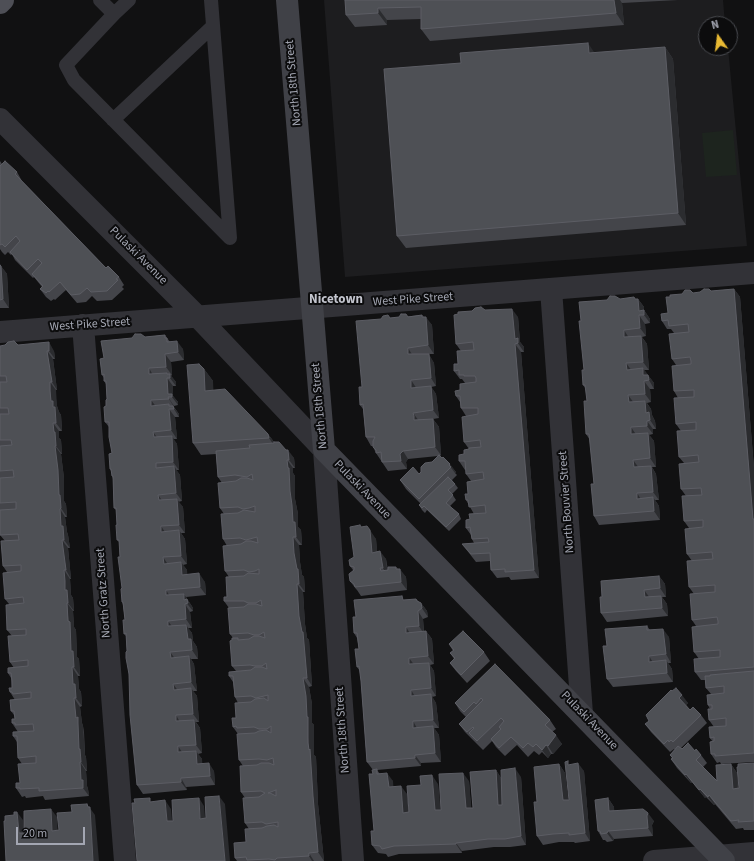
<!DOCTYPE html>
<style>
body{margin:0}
#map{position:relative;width:754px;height:861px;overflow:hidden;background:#111112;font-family:"Source Sans 3",sans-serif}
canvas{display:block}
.north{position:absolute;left:698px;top:16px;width:40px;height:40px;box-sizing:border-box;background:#0c0c0d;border:1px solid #484a4f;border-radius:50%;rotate:346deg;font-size:11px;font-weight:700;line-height:16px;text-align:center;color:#a3a6b2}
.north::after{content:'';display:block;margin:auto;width:14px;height:18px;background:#e8b933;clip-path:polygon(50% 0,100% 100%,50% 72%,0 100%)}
.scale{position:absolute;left:16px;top:827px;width:69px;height:18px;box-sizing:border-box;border:2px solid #a3a6b2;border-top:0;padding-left:5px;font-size:12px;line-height:14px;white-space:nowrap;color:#a3a6b2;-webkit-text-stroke:3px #0c0c0d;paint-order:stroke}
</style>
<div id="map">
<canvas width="754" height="861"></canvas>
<div class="north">N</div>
<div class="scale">20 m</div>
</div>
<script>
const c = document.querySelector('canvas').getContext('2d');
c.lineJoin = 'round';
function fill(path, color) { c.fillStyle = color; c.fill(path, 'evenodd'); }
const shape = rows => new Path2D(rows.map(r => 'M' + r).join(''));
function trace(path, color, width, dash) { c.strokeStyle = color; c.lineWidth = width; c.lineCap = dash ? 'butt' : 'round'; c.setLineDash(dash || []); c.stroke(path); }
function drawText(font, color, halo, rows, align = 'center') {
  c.font = font + ' "Source Sans 3",sans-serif'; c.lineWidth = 4; c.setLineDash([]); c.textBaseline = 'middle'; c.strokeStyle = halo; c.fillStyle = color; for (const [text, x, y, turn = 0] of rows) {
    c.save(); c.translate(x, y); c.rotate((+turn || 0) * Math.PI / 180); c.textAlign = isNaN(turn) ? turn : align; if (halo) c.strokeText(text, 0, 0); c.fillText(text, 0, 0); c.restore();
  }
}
fill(shape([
 [324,0,723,0,725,24,706,24,706,48,728,48,747,246,345,277]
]), '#1d1d1f');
fill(shape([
 [733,130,737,175,706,177,702,133]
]), '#1d241e');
trace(shape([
 [100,0,114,14],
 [129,0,114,14,66,65,74,80,230,238,211,0],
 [113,120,213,26]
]), '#323237', 14);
trace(shape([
 [0,119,198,317,324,450,353,861],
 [551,289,582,714],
 [83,325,125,861],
 [0,332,754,273],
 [654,861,754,853]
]), '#323237', 22);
trace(shape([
 [287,0,324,450,724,861]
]), '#404147', 22);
trace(shape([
 [0,3,3,0]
]), '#4e4f56', 22);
fill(shape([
 [345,0,678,0,622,3,624,25,430,41,421,29,421,19,387,20,387,25,355,27,346,15],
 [665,47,673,59,686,225,406,248,397,236],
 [0,161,2,164,17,172,22,181,106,268,119,277,124,285,122,287,124,289,112,300,97,301,92,296,86,302,77,303,66,290,55,300,54,299,51,301,46,297,40,289,42,287,34,277,33,278,15,260,12,254,11,255,8,252,5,255,2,252,0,249],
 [0,265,7,274,9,308,0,308],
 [734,289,740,297,754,468,754,762,721,764,720,762,717,763,711,754,713,742,710,738,714,727,709,720,710,709,708,705,711,694,706,688,706,680,701,680,695,672,699,659,694,652,696,626,692,620,694,594,689,587,692,561,687,554,689,528,684,521,686,496,681,489,684,463,679,457,681,431,676,424,678,398,674,391,676,365,672,359,674,333,671,329,667,329,662,321,668,313,670,297,693,293],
 [620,299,638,299,644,307,644,310,650,319,650,323,645,324,646,336,642,337,647,344,649,370,644,370,654,383,654,389,650,389,651,402,647,403,651,409,652,415,655,421,656,429,653,429,653,434,649,435,654,441,656,467,652,467,656,474,659,500,655,500,659,506,660,520,599,525,594,516,594,484,590,440,586,434,587,401,586,389,583,385,584,370,581,321],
 [485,310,518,317,520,342,524,347,524,352,521,352,539,578,511,580,509,577,497,578,491,570,490,561,476,562,462,544,474,543,472,539,471,535,466,528,470,519,474,514,466,500,468,494,471,481,466,474,466,470,465,470,459,461,469,449,464,442,466,416,461,408,460,402,456,396,465,383,462,379,460,379,454,371,458,364,461,351,456,344],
 [422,315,432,325,434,354,428,354,434,363,436,386,431,387,436,394,439,418,433,419,439,427,441,455,440,456,442,458,443,457,456,472,455,473,457,475,452,480,458,488,452,494,456,500,450,506,459,514,461,519,449,531,427,510,425,513,422,510,419,505,421,504,406,489,400,480,419,474,438,456,408,459,406,462,407,469,388,471,376,453,373,447,373,446,371,446,366,437,363,409,360,405,362,387,390,318],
 [165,335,170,342,183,349,184,360,171,362,172,375,171,376,176,382,176,386,173,386,173,396,178,402,178,405,174,406,174,407,179,414,179,417,175,417,177,439,173,439,177,444,179,470,176,470,180,475,182,501,178,502,183,507,185,533,181,533,185,539,187,564,183,565,187,570,187,574,205,582,206,595,186,597,193,608,193,611,190,612,192,628,188,628,192,633,193,641,197,647,198,659,191,659,194,664,197,691,193,691,197,696,199,722,196,722,200,728,202,753,198,754,202,759,202,763,214,771,215,785,186,787,187,790,143,794,137,785,126,636,124,634,125,620,123,605,122,602,122,588,119,542,117,540,117,525,116,510,114,508,113,479,112,476,111,471,110,469,112,453,109,427,105,422,107,399,106,384,104,381,104,378,102,375,104,358,145,337],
 [18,345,54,351,55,359,53,359,57,390,56,390,56,399,57,406,59,412,61,415,62,431,59,431,59,438,61,440,62,454,61,454,64,478,64,501,66,504,67,517,65,517,67,532,68,535,70,548,68,548,71,579,70,579,71,595,73,598,74,611,73,611,74,627,76,630,77,657,79,659,80,676,78,676,79,689,81,692,82,706,80,707,82,723,83,726,84,732,85,755,86,757,87,771,86,771,87,786,88,789,89,796,45,800,43,796,26,798,25,796,22,797,16,788,20,783,22,764,18,758,17,742,13,736,18,732,12,723,15,719,14,715,11,711,15,700,10,692,12,688,11,678,8,673,14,668,10,662,12,636,7,630,9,604,5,599,7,572,3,566,5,541,0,535,0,346],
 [204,369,213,381,213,390,268,434,274,442,294,458,295,468,293,468,293,473,295,476,295,499,298,514,298,527,301,530,302,545,299,545,300,562,302,575,304,577,305,592,303,592,305,624,307,638,309,640,312,686,309,687,312,704,312,723,314,725,314,755,316,757,318,804,324,861,237,861,235,858,246,842,249,829,245,823,245,798,241,792,243,766,239,760,238,734,233,727,236,718,238,703,235,697,233,682,229,676,236,671,232,666,232,640,233,638,230,634,229,608,224,601,227,597,229,577,225,571,227,546,223,539,224,514,220,508,222,483,218,477,216,454,201,455,193,443],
 [361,527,376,539,377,552,386,559,388,570,396,567,406,577,407,590,361,596,357,590,356,589,350,581,353,570,350,566,354,557],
 [659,576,665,584,666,597,662,597,667,604,668,616,607,622,601,613,602,597],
 [416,599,418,601,421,603,427,611,428,617,423,619,424,631,426,631,432,639,434,664,430,665,434,671,436,696,432,697,436,703,439,728,434,728,439,735,441,762,421,763,421,766,377,770,380,774,393,781,393,787,407,794,409,812,438,784,440,810,441,810,469,781,471,808,473,808,496,770,501,778,521,777,526,845,510,847,494,847,462,851,462,853,399,854,388,857,386,854,378,853,372,845,374,831,373,770,367,762,361,681,360,671,357,667,359,649,357,638,354,633,356,617,405,600],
 [647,626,650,630,669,637,671,663,668,663,672,669,673,682,613,687,607,679,607,646],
 [449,644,484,652,490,661,467,683,456,671,450,663,454,659,450,653,453,651],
 [495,664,550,720,556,729,552,732,562,744,553,754,551,754,548,758,542,752,539,755,534,751,528,757,517,745,505,756,496,747,492,741,483,750,465,732,459,724,466,717,460,711,455,703],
 [672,691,688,703,686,705,690,710,701,715,707,723,681,748,682,749,695,751,701,755,707,763,703,767,717,781,731,764,737,773,738,788,739,788,754,763,754,830,744,830,743,828,736,829,715,804,714,805,706,797,705,798,692,782,691,783,677,768,671,759,672,758,670,755,675,749,674,749,670,752,651,732,645,724,649,721],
 [559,764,565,773,568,800,569,800,570,764,584,771,590,841,575,843,574,842,559,842,543,845,537,836,537,802],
 [608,798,614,807,614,811,654,821,652,825,653,836,614,839,613,841,607,842,605,840,603,840,598,831]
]), '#44454a');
fill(shape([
 [614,0,620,0,622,3,624,25,616,13],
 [378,8,387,20,387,25,378,13],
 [588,43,596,55,589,53],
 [665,47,673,59,686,225,678,213],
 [1,266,7,274,9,308,3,299],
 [734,289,740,297,754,468,754,521,753,519],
 [634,297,638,303,638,299,644,307,644,315,639,311],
 [512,309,518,317,520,342,524,347,524,352,515,339],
 [644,310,650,319,650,323,644,315],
 [422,315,426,321,426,317,432,325,434,354,428,345],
 [639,315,645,324,646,336,640,328],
 [624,330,629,338,624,337],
 [641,336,647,344,649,370,643,362],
 [177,341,183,349,184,360,178,352],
 [49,342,54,351,55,359,49,351],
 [515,344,521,352,539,578,534,570],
 [408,348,413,356,408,354],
 [47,351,53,359,57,390,52,382],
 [165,354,171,362,172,375,166,367],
 [429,354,434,363,436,386,431,378],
 [626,363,632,371,627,370],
 [149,368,154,377,149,374],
 [643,368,654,383,654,389,649,380,643,375],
 [204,369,213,381,214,403,205,391],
 [167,373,170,377,170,374,176,382,176,386,167,374],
 [167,378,173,386,173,396,178,402,178,405,172,397,168,394],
 [411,380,417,389,411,388],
 [644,381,650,389,651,402,645,394],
 [50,382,56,390,57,406,59,412,61,415,62,431,56,423,53,407,51,401],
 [431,386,436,394,439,418,433,410],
 [628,395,634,403,629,402],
 [168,397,174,406,174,407,169,399],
 [151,400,157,408,151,406],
 [645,401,651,409,652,415,655,421,656,429,650,420,646,413],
 [173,406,179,414,179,417,174,409],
 [169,409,175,417,177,439,171,430],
 [413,413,419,421,414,420],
 [433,419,439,427,441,455,435,447],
 [647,421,653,429,653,434,647,426],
 [53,423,59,431,59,438,61,440,62,454,56,446,54,432],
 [631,427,637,436,631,434],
 [153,432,159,440,154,437],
 [648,433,654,441,656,467,650,458],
 [268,434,277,446,277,450,269,438],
 [172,436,177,444,179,470,173,462],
 [55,446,61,454,64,478,64,501,66,504,67,517,61,508,59,495],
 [288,450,294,458,295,468,289,460],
 [403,451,408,459,406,462,407,469,401,461,400,454],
 [287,460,293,468,293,473,295,476,295,499,298,514,298,527,301,530,302,545,296,537,293,522],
 [633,460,639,468,634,467],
 [450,464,456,472,455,473,449,465],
 [174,466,180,475,182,501,176,493],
 [651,466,656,474,659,500,653,492],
 [637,493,642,501,637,499],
 [158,495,164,503,159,500],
 [653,497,659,506,660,520,654,511],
 [177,499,183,507,185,533,179,525],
 [60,509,65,517,67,532,68,535,70,548,64,540,61,526],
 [161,526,167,535,161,532],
 [179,530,185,539,187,564,181,556],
 [370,530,376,539,378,561,372,553],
 [293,537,299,545,300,562,302,575,304,577,305,592,299,584,294,553],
 [62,540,68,548,71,579,66,570],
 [380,551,386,559,388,577,383,568],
 [163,557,169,566,164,564],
 [181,562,187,570,188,583,182,575],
 [396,567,400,573,400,569,406,577,407,590,401,582,396,569],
 [64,570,70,579,71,595,73,598,74,611,68,603,65,590],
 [199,573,205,582,206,595,200,587],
 [659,576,665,584,666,597,660,588],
 [297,584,303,592,305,624,307,638,309,640,312,686,307,678,302,632,299,616],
 [166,590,171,598,166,595],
 [644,590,650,598,645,597],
 [184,594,193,608,193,611,184,600],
 [661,596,667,604,668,616,662,608],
 [416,599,422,606,421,603,427,611,428,617,417,601],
 [67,603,73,611,74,627,76,630,77,657,79,659,80,676,74,667,71,651],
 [185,604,190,612,192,628,186,619],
 [418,611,423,619,424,634,419,626],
 [168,621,174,629,168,626],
 [186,625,192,633,193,641,197,647,198,659,192,650,188,639],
 [406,627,411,635,406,633],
 [663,629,669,637,671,663,666,654],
 [426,631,432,639,434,664,428,656],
 [170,652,176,660,171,658],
 [189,656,194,664,197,691,191,682],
 [649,656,654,664,649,662],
 [409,658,415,666,409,664],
 [666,660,672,669,673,682,667,673],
 [429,663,434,671,436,696,431,688],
 [72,667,78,676,79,689,81,692,82,706,76,698,73,684],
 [303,678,309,687,312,704,312,723,314,725,314,755,316,757,318,804,324,861,318,852,313,796],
 [173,684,179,692,174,690],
 [191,688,197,696,199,722,193,714],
 [411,690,416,698,411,696],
 [431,694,436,703,439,728,433,720],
 [682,695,688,703,685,706,679,698],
 [74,698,80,707,82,723,83,726,85,755,86,757,87,771,81,762,79,749],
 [176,715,181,724,176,721],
 [194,720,200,728,202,753,196,745],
 [413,721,418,730,413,728],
 [433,726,439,735,441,762,435,753],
 [556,735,562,744,553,754,548,746],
 [546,745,551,754,548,758,542,750],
 [178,746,184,755,178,752],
 [196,751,202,759,203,772,197,764],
 [415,755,421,763,421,766,415,758],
 [80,762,86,771,87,786,88,789,89,796,83,788,81,780],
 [209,763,214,771,215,785,210,776],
 [578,763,584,771,590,841,585,833],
 [559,764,565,773,569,809,563,800],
 [731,764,737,773,738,797,733,789],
 [515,768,521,777,526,845,521,836],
 [496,770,501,778,504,813,498,805],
 [387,773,393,781,394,795,389,787],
 [463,773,469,781,472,816,466,808],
 [686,774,692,782,691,783,685,775],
 [432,775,438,784,441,818,435,810],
 [181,778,186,787,187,790,181,782],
 [401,786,407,794,409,821,403,813],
 [700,789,706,797,705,798,699,790],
 [709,795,715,804,714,805,708,797],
 [219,796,225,804,230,861,225,861],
 [199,798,204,806,206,827,200,819],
 [608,798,614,807,615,819,609,811],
 [165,800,171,809,173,830,167,821],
 [87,804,95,815,99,861,93,861],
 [51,809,57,817,58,839,52,831],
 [17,812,23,820,24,842,19,833],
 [648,813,654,821,652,825,653,836,648,828,647,816],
 [608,831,614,839,613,841,607,833],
 [456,843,462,851,462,853,456,844],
 [309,853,314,861,312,861,309,856]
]), '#2b2c2f');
const building = shape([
 [345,0,614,0,616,13,421,29,421,7,378,8,378,13,346,15,345,0],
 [588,43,589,53,665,47,678,213,397,236,384,69,461,63,460,53,588,43],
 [5,161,17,172,15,174,106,268,108,266,119,277,116,279,118,280,107,291,91,292,87,288,80,294,71,295,60,282,49,292,48,291,46,293,40,289,43,286,32,274,42,263,38,259,27,270,10,252,20,241,16,236,5,247,2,244,0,245,0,166,5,161],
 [0,265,1,266,3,299,0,300,0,265],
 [704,289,709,289,711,291,734,289,753,519,754,519,754,667,695,672,694,659,720,657,720,650,694,652,692,627,718,624,718,621,717,617,692,620,690,594,715,592,715,585,689,587,687,561,713,559,712,552,687,554,685,529,703,527,703,520,684,521,682,496,702,495,701,488,681,489,679,464,699,462,698,455,679,457,677,431,696,430,696,422,676,424,674,398,694,397,694,390,674,391,672,366,691,364,691,361,690,357,672,359,669,334,689,332,688,324,669,326,668,320,662,321,661,314,668,313,666,297,670,297,670,295,682,294,685,290,690,290,693,293,700,292,704,289],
 [610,296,615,296,620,299,634,297,635,299,638,299,639,311,644,310,644,315,639,315,640,328,624,330,624,337,641,336,643,362,626,363,627,370,643,368,643,375,648,375,649,380,644,381,645,394,628,395,629,402,645,401,646,413,649,412,650,420,647,421,647,426,631,427,631,434,648,433,650,458,633,460,634,467,651,466,653,492,637,493,637,499,653,497,654,511,594,516,591,484,594,484,589,434,586,434,585,418,584,401,587,401,585,385,583,385,582,370,584,370,579,321,581,321,579,302,607,300,610,296],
 [481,307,485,310,512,309,515,339,518,338,518,343,515,344,534,570,505,572,505,569,491,570,490,553,471,554,462,544,489,542,488,538,472,539,470,527,466,528,466,520,470,519,469,514,486,513,485,505,469,507,468,500,466,500,465,494,468,494,467,482,484,479,483,472,466,474,465,461,459,461,459,455,464,454,464,450,469,449,469,448,481,447,480,440,464,442,462,417,478,414,478,408,461,408,460,396,456,396,455,391,460,390,460,384,476,382,476,378,475,376,464,376,464,375,459,375,459,370,454,371,454,364,458,364,457,351,474,350,473,342,456,344,454,315,458,314,458,312,472,311,475,308,481,307],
 [401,314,406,314,408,317,422,315,422,317,426,317,428,345,408,348,408,354,429,354,431,378,411,380,411,388,431,386,433,410,413,413,414,416,414,420,433,419,435,447,403,451,400,454,401,461,382,462,381,452,376,453,376,450,373,447,373,441,375,437,366,437,363,404,360,405,359,387,362,387,356,321,381,319,383,316,388,315,390,318,399,317,401,314],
 [135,334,141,334,145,337,165,335,165,338,167,338,167,342,177,341,178,352,165,354,166,367,149,368,149,374,167,373,167,374,170,374,170,378,167,378,168,394,172,394,172,397,168,397,169,399,151,400,151,406,169,404,169,406,173,406,174,409,169,409,171,430,153,432,154,437,172,436,173,462,156,463,156,468,174,466,176,493,158,495,159,500,177,499,179,525,161,526,161,532,179,530,181,556,163,557,164,564,181,562,182,575,199,573,200,587,166,590,166,595,184,594,184,600,187,599,188,603,185,604,186,619,168,621,168,626,186,625,188,639,191,639,192,650,170,652,171,658,189,656,191,682,173,684,174,690,191,688,193,714,176,715,176,721,194,720,196,745,178,746,178,752,196,751,197,764,209,763,210,776,181,778,181,782,137,785,130,715,129,674,126,658,126,652,127,651,126,633,124,634,123,620,125,620,123,602,122,602,121,589,122,588,118,557,120,557,119,540,117,540,116,525,117,525,116,508,114,508,113,476,112,476,111,469,110,469,109,454,112,453,109,437,109,422,105,422,104,407,106,406,106,400,107,399,106,381,104,381,104,374,102,375,100,359,104,358,101,341,132,338,135,334],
 [14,341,18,345,49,342,49,351,47,351,52,382,50,382,50,391,51,401,53,401,53,407,55,407,56,423,53,423,54,432,55,432,56,446,55,446,58,470,59,495,60,495,61,508,60,509,61,526,63,526,64,540,62,540,66,570,64,570,65,581,65,590,67,590,68,603,67,603,68,621,70,622,71,651,73,651,74,667,72,667,73,684,75,684,76,698,74,698,76,718,78,717,78,723,79,749,80,749,81,762,80,762,81,780,83,780,83,788,39,791,39,788,20,789,20,788,16,788,16,783,20,783,18,764,36,763,36,756,18,758,17,736,13,736,13,732,34,731,33,724,15,725,15,723,12,723,12,719,15,719,14,711,11,711,10,700,31,698,31,692,13,694,12,692,10,692,9,688,12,688,12,681,11,673,8,673,8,668,28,666,28,660,10,662,8,636,26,635,26,629,7,630,6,605,24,603,23,597,5,599,3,573,21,571,21,565,3,566,1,541,19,540,18,534,0,535,0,510,16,509,16,502,0,503,0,478,14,477,13,470,0,471,0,446,12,445,11,440,0,440,0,414,9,414,8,408,0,408,0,382,7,382,6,376,0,376,0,346,5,345,8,342,14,341],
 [199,364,204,369,205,391,225,389,268,434,269,438,193,443,187,365,199,364],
 [274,442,279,442,286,450,288,450,289,460,287,460,288,468,289,468,290,491,292,505,293,522,295,522,296,537,293,537,294,553,297,569,298,569,299,584,297,584,299,616,302,632,303,632,307,678,303,678,306,696,307,717,308,717,308,743,309,750,310,749,313,796,318,852,309,853,309,856,277,858,275,860,269,859,247,860,246,857,235,858,234,843,246,842,245,829,262,828,267,826,274,825,278,827,278,822,266,824,262,822,245,823,243,798,259,797,265,793,261,791,241,792,240,766,257,765,261,763,269,763,274,765,273,758,267,760,259,759,239,760,237,734,255,733,259,731,266,730,271,733,271,726,267,729,259,729,254,727,237,728,236,726,233,727,232,718,236,718,235,703,251,702,255,699,264,698,268,701,268,695,256,698,251,696,235,697,233,676,229,676,229,672,251,670,255,667,262,667,267,669,266,663,262,666,255,666,250,665,232,666,230,641,232,640,232,638,238,638,238,640,249,639,254,636,259,636,265,638,264,632,259,635,254,635,248,633,230,634,228,608,244,607,248,604,256,604,262,606,261,600,256,603,248,603,244,601,224,601,224,597,227,597,226,577,244,576,248,573,259,574,259,569,255,571,249,572,244,570,225,571,223,546,241,544,246,541,251,541,258,543,257,537,246,540,240,538,223,539,221,514,238,513,244,510,255,512,255,506,249,508,243,509,238,507,220,508,218,483,236,481,241,478,247,478,253,480,252,474,247,477,235,475,218,477,216,451,250,448,249,445,274,443,274,442],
 [276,790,276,796,270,793,268,793,276,790],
 [439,455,442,458,443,457,450,464,449,465,451,467,419,499,400,480,413,467,419,474,421,472,421,467,425,463,432,462,439,455],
 [448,477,455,484,448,490,453,495,446,503,459,514,446,527,424,506,422,508,419,505,448,477],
 [360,525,361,527,367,526,370,530,372,553,380,551,383,568,380,568,381,571,388,570,388,567,396,567,396,569,400,569,401,582,355,587,354,584,350,581,349,574,354,570,354,567,350,566,349,560,354,557,350,527,360,525],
 [659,576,660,588,644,590,645,597,661,596,662,608,601,613,600,597,602,597,601,581,659,576],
 [402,596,403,600,416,599,417,601,421,603,422,608,418,611,419,626,406,627,406,633,426,631,428,656,409,658,409,664,429,663,431,688,411,690,411,696,431,694,433,720,413,721,413,728,433,726,435,753,415,755,415,758,367,762,361,681,359,666,357,667,355,649,359,649,357,633,354,633,353,617,356,617,354,600,402,596],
 [647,626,647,630,663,629,666,654,649,656,649,662,666,660,667,673,607,679,603,646,607,646,605,629,647,626],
 [463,631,484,652,461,675,450,663,455,658,450,653,454,650,449,644,463,631],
 [495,664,550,720,545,725,556,735,548,746,546,745,542,750,536,744,533,747,528,743,523,748,511,737,499,748,491,739,501,729,499,727,504,721,501,718,477,741,469,733,474,728,473,727,467,732,459,724,483,700,481,698,476,704,474,702,464,712,455,703,495,664],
 [754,671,754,753,715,756,715,754,711,754,710,742,714,741,714,737,710,738,709,727,726,726,726,718,709,720,708,709,712,709,712,705,708,705,707,695,724,693,724,686,706,688,705,676,710,676,710,675,754,671],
 [676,688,682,695,679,698,690,710,693,707,701,715,673,742,671,740,669,742,668,740,664,744,645,724,649,721,646,715,671,690,672,691,676,688],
 [688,743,695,751,696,749,701,755,696,760,717,781,716,765,731,764,733,789,739,788,737,767,738,767,738,764,754,763,754,821,738,822,739,820,731,821,709,795,708,797,700,789,699,790,686,774,685,775,671,759,673,758,670,755,678,746,682,749,688,743],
 [568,761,568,765,578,763,585,833,569,835,569,833,553,834,537,836,534,802,537,802,534,767,559,764,563,800,569,800,565,762,568,761],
 [515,768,521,836,505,839,488,839,456,843,456,844,394,846,382,849,380,846,372,845,371,831,374,831,369,774,373,774,372,770,377,769,377,774,387,773,389,787,401,786,403,813,409,812,407,786,421,785,420,776,432,775,435,810,441,810,439,774,463,773,466,808,473,808,470,772,496,770,498,805,502,805,501,770,515,768],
 [219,796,225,861,137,861,132,803,135,803,134,799,150,798,150,802,165,800,167,821,173,821,172,800,199,798,200,819,206,818,205,797,219,796],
 [608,798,609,811,643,809,648,813,647,816,648,828,608,831,607,833,601,834,600,831,598,831,595,800,608,798],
 [87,804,88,807,90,807,93,861,6,861,4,821,5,821,5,816,14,815,14,812,17,812,19,833,24,833,24,811,51,809,52,831,59,830,57,813,72,812,71,805,87,804]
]);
fill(building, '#4e5055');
trace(building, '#5c5d64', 1);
drawText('12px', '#a3a6b2', '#0c0c0d', [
 ["North 18th Street",294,83,-95],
 ["Pulaski Avenue",138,256,45],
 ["West Pike Street",413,300,-4],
 ["West Pike Street",90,325,-4],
 ["North 18th Street",320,406,-95],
 ["Pulaski Avenue",362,490,46],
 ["North Bouvier Street",567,502,-94],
 ["North Gratz Street",104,593,-94],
 ["Pulaski Avenue",589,721,46],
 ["North 18th Street",343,730,-94]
]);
drawText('bold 13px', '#c3c5ce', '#0c0c0d', [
 ["Nicetown",336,300]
]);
</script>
